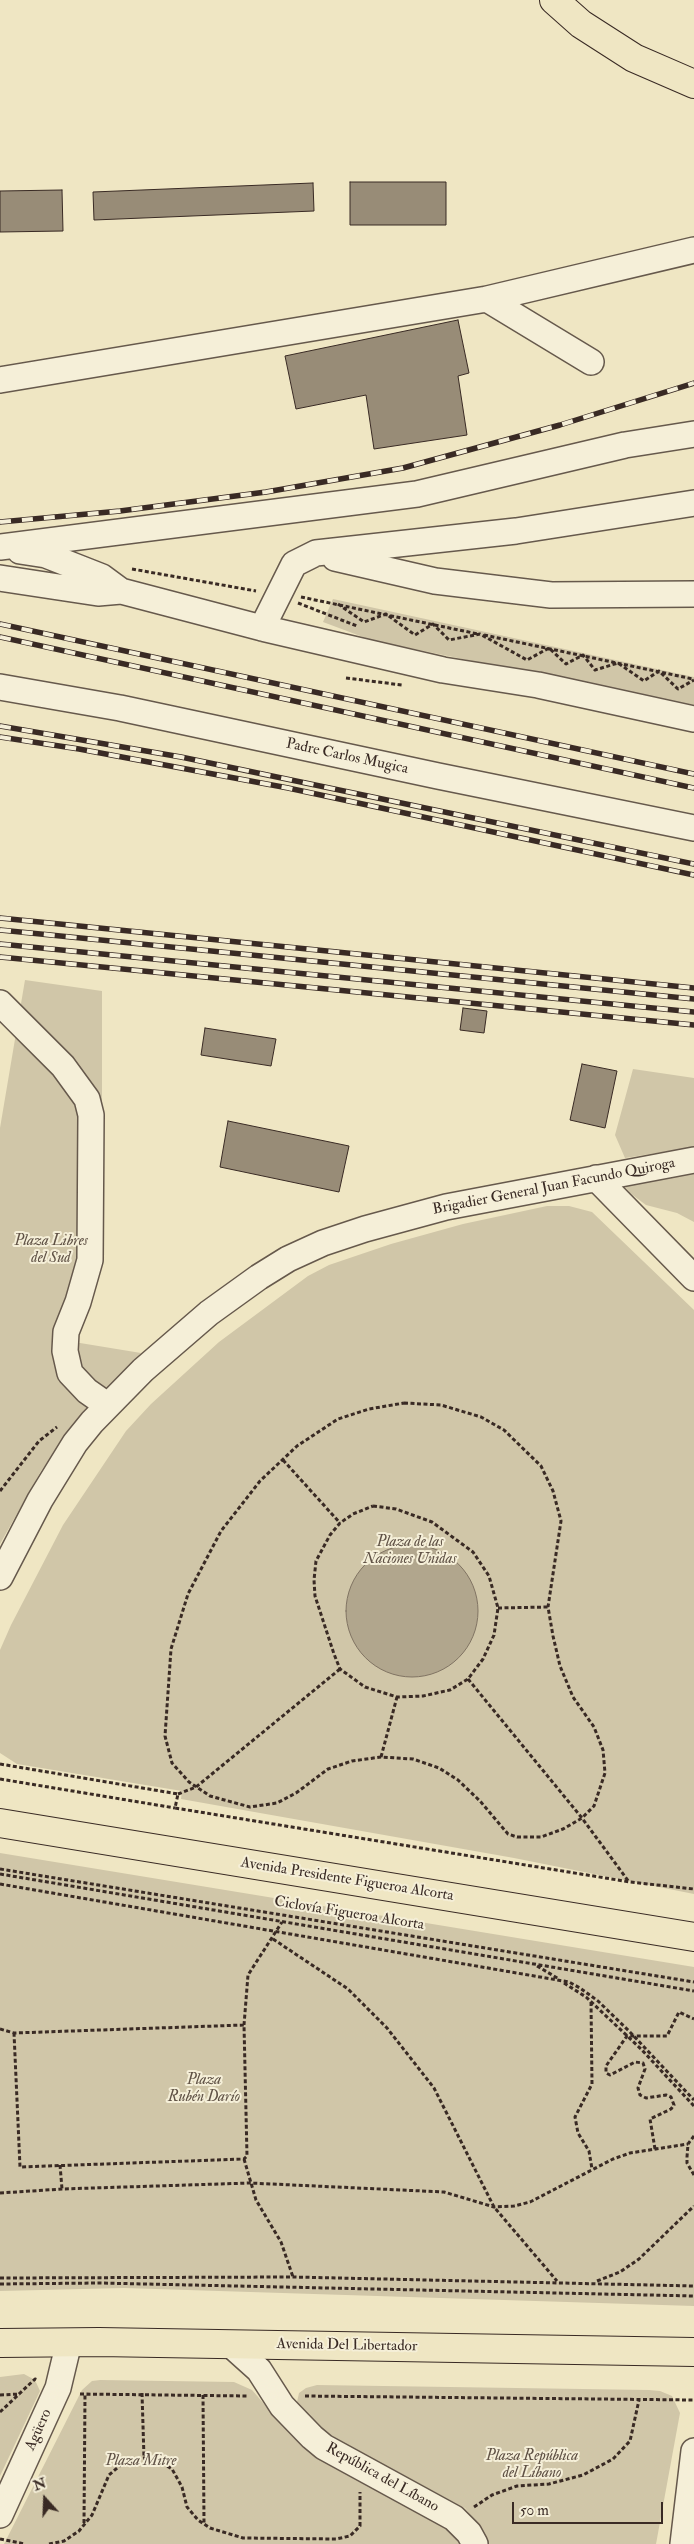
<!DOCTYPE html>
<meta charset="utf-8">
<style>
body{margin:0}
#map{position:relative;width:694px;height:2544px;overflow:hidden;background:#efe6c3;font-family:"IM FELL Double Pica",serif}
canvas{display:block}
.north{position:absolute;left:20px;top:2474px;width:50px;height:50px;-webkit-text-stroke:4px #f5efd8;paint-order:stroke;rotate:340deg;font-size:14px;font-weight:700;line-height:20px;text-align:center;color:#392a24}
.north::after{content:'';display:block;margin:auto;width:18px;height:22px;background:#392a24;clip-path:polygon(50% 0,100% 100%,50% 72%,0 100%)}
.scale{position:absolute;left:512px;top:2502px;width:151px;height:22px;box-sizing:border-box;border:2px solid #392a24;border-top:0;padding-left:6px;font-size:15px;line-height:18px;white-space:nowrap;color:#392a24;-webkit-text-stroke:4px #f5efd8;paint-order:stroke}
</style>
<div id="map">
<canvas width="694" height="2544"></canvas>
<div class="north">N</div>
<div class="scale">50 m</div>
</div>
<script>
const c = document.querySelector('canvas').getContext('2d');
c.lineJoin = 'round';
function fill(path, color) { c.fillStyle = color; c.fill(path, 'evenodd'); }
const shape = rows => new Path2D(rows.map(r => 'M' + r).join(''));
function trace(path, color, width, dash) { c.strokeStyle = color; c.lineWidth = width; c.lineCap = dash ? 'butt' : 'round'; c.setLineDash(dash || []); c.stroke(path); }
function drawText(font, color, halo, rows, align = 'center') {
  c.font = font + ' "IM FELL Double Pica",serif'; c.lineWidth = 4; c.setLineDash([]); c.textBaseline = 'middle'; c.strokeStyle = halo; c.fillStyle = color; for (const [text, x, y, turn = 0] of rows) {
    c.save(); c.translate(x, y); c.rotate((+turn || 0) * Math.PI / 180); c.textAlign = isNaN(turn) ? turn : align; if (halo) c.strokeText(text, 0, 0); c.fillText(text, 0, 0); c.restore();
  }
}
fill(shape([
 [333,599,694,677,694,707,371,640,323,622],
 [25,980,102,991,102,1260,74,1342,141,1353,117,1381,79,1418,41,1471,0,1544,0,1128],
 [633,1069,694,1078,694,1147,625,1158,615,1135],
 [694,1166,694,1222,677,1213,646,1205,630,1193,618,1178],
 [547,1206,569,1206,592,1212,694,1310,694,1894,514,1858,181,1799,182,1791,17,1764,0,1753,0,1650,11,1625,63,1525,126,1431,151,1404,219,1342,308,1276,329,1265,391,1244,463,1224],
 [0,1853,694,1967,694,2306,124,2288,0,2291],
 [24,2374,35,2380,40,2391,0,2476,0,2377],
 [100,2380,234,2382,252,2390,284,2427,320,2460,436,2520,454,2532,462,2544,4,2544,82,2390,92,2381],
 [317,2385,649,2390,660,2391,672,2396,680,2413,656,2544,488,2544,479,2526,465,2508,342,2442,307,2419,300,2410,297,2402,299,2393,306,2388]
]), '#d0c6a8');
const water = shape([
 '346 1611a66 66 0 1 1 132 0a66 66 0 1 1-132 0Z'
]);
fill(water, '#b1a68d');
trace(water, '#817463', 1);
const building = shape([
 [350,182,446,182,446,225,350,225,350,182],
 [313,183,314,211,94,220,93,192,313,183],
 [62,190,63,231,0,232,0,191,62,190],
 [458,320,469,373,458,376,467,435,374,449,366,395,296,409,285,356,458,320],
 [463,1008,487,1011,484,1033,460,1030,463,1008],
 [205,1028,276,1039,271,1066,201,1055,205,1028],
 [582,1064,617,1071,605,1128,570,1120,582,1064],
 [228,1121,349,1146,339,1192,220,1167,228,1121]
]);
fill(building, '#988c77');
trace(building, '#392a24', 1);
const minor = shape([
 [487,299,694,250],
 [0,380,487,299,591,362],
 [0,547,417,494,625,445,694,434],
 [20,551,46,555,102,577,121,591],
 [335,558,435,581,551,595,694,594],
 [0,578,98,593,121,591,262,628,443,670,538,685,694,719],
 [262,628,294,564,316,553,516,531,694,503],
 [0,687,120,708,438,776,694,828],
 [0,1003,63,1066,87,1099,91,1115,90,1260,78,1302,66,1332,65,1351,70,1373,87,1391,107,1405],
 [596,1178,694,1278],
 [0,1577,40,1500,75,1443,92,1422,143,1370,209,1313,259,1277,288,1259,323,1243,365,1229,446,1207,694,1160],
 [230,2344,259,2370,282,2406,312,2437,324,2447,454,2518,469,2533,475,2544],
 [0,2515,58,2388,69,2342],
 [683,2544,694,2451]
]);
const major = shape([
 [0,1823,694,1937],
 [0,2343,99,2342,694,2352]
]);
const highway = shape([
 [554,0,581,24,634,58,694,84]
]);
trace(minor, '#66594c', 28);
trace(major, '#392a24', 30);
trace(highway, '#392a24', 30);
trace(shape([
 [132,569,256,591],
 [301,597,478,634],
 [298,603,357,626],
 [338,604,364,622,386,614,415,635,433,624,449,640,480,634,527,660,549,648,566,664,583,655,595,670,618,663,644,681,659,671,678,689,694,680],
 [484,635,693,679],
 [346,678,402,685],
 [404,1403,441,1405,481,1417,504,1430,541,1466,553,1491,561,1521,548,1607,553,1636,560,1666,573,1697,594,1727,603,1750,605,1773,594,1806,582,1818,563,1829,541,1837,517,1837,508,1834,480,1801,458,1780,439,1768,413,1759,381,1757,352,1761,328,1769,296,1793,277,1803,250,1807,210,1796,189,1782,172,1763,165,1736,171,1649,188,1594,221,1531,260,1481,297,1446,338,1419,369,1409,404,1403],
 [283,1460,340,1523],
 [0,1491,39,1441,57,1427],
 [373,1506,396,1509,432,1522,473,1552,489,1576,498,1608,494,1635,483,1659,468,1679,450,1690,423,1696,397,1697,365,1687,340,1669,334,1654,315,1596,314,1580,316,1561,330,1535,340,1523,353,1514,373,1506],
 [498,1608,548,1607],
 [468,1679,582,1818,629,1882],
 [381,1757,397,1697],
 [0,1764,178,1794,175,1808,630,1882,694,1889],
 [0,1779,175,1808],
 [178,1794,196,1787,340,1669],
 [0,1869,694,1982],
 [0,1874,694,1991],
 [0,1884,569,1982,580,1988,598,2001,629,2031,694,2100],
 [273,1939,348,1989,387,2028,434,2088,494,2207,557,2281],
 [537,1966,559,1979],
 [564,1983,586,1997,641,2049,694,2106],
 [591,2002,592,2084,575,2117,578,2133,589,2151,592,2169],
 [244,2025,248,1975,282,1922],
 [0,2029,14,2033,244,2025,247,2156,244,2159,20,2167,14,2033],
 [694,2136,688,2144,687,2157,687,2163,694,2175],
 [655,2149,650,2119,671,2109,674,2105,671,2097,666,2095,646,2098,640,2095,638,2088,645,2069,643,2063,635,2062,610,2075,606,2073,606,2066,627,2036,667,2036,679,2012,694,2019],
 [244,2159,256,2200,281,2242,293,2277],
 [60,2165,62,2189],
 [0,2193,62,2189,250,2183,444,2192,494,2207,514,2206,530,2202,613,2159,630,2153,688,2144],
 [0,2278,293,2277,694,2286],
 [597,2281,620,2272,639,2259,694,2206],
 [0,2284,99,2283,694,2296],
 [142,2393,144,2458],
 [80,2394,248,2396],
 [0,2395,20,2394],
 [203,2395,204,2523],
 [305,2396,694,2400],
 [0,2412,35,2379,38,2380],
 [474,2507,492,2495,517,2486,549,2484,583,2475,613,2459,630,2441,639,2400],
 [84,2523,85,2394],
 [0,2539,25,2544],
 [49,2544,64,2541,79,2531,92,2515,109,2475,123,2463,144,2458,159,2461,172,2469,182,2487,187,2507,198,2520,210,2528,243,2538,336,2539,350,2536,360,2526,360,2492]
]), '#392a24', 3, [4, 2.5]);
trace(minor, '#f5efd8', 25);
trace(major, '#efe6c3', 28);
trace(highway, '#efe6c3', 28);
const rail = shape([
 [0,522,120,511,266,492,403,468,560,425,694,383],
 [0,624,694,774],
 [0,637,694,788],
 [0,726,181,757,694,864],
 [0,737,79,749,288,788,694,875],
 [0,918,694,988],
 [0,930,694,999],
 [0,944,694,1012],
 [0,957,694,1025]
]);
trace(rail, '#392a24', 5.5);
trace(rail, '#f5efd8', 4, [11]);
drawText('15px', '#392a24', '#f5efd8', [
 ["Padre Carlos Mugica",347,757,12],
 ["Brigadier General Juan Facundo Quiroga",554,1187,-11],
 ["Avenida Presidente Figueroa Alcorta",347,1880,9],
 ["Ciclovía Figueroa Alcorta",349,1914,9],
 ["Avenida Del Libertador",347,2346,1],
 ["Agüero",39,2430,-66],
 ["República del Líbano",382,2478,29]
]);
drawText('italic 15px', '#5f5145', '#f5efd8', [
 ["Plaza Libres",51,1242],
 ["del Sud",51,1259],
 ["Plaza de las",410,1543],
 ["Naciones Unidas",410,1560],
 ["Plaza",204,2081],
 ["Rubén Darío",204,2098],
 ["Plaza República",532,2457],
 ["del Líbano",532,2474],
 ["Plaza Mitre",141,2462]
]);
</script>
